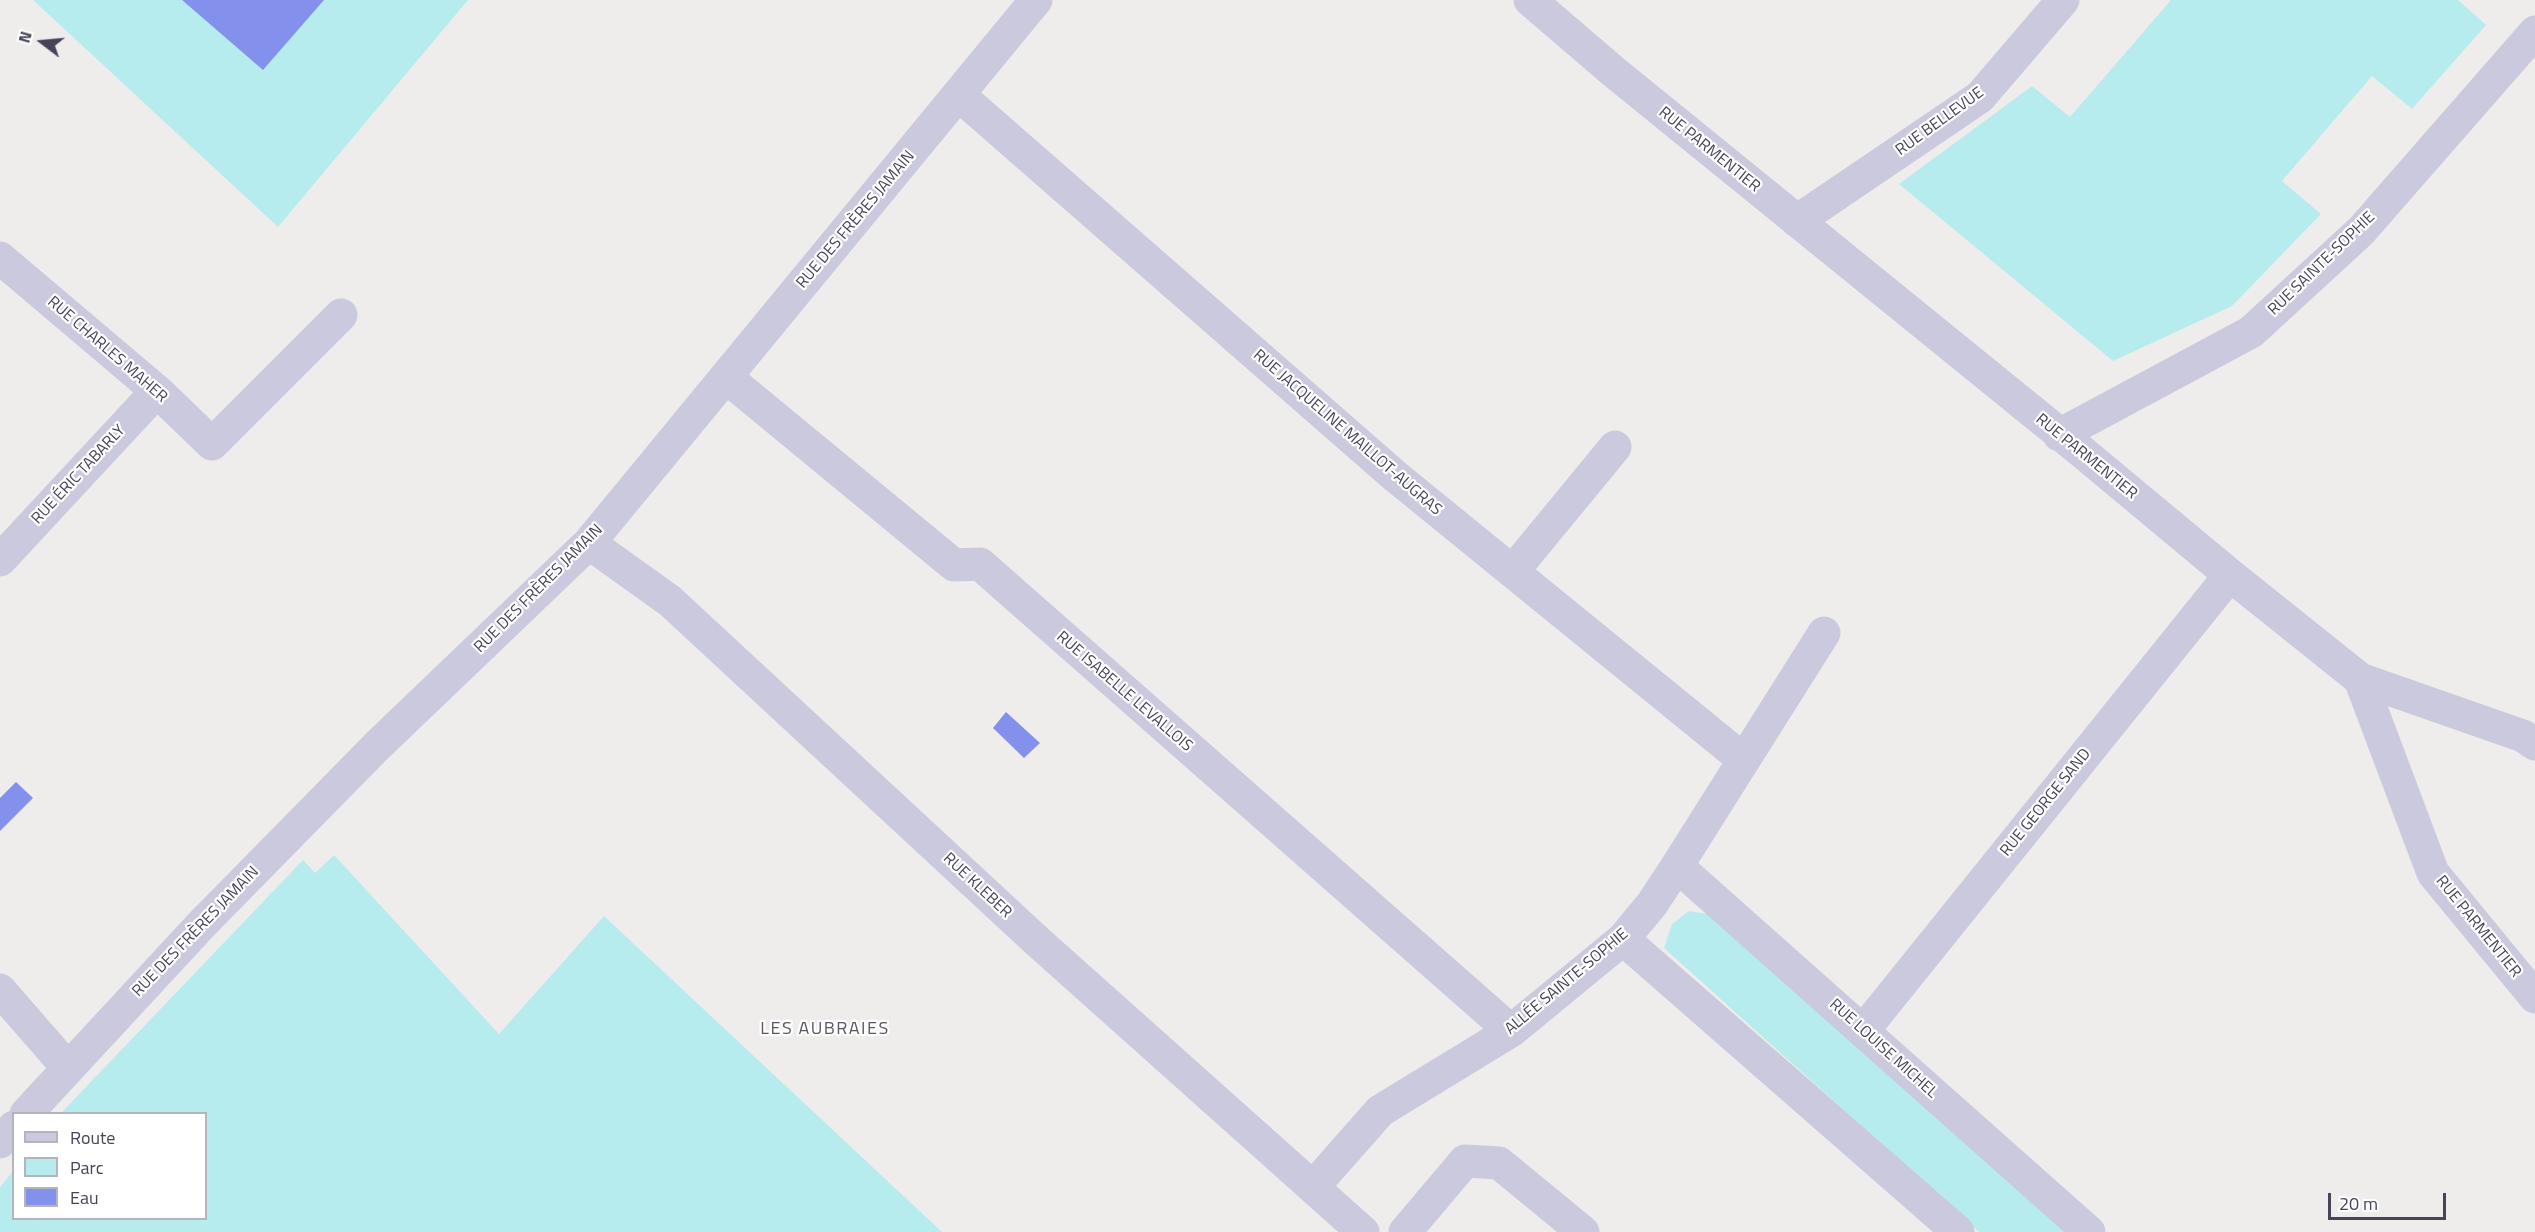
<!DOCTYPE html>
<meta charset="utf-8">
<style>
body{margin:0}
#map{position:relative;width:2535px;height:1232px;overflow:hidden;background:#efedeb;font-family:"Titillium Web",sans-serif}
canvas{display:block}
.legend{position:absolute;left:12px;top:1112px;width:195px;height:108px;box-sizing:border-box;background:#fff;border:2px solid #b5b4bd;margin:0;padding:8px 10px;list-style:none;font-size:18px;color:#474459}
.legend li{display:flex;align-items:center;gap:12px;height:30px}
.legend b{width:30px;border:2px solid #b5b4bd}
.north{position:absolute;left:12px;top:12px;width:60px;height:60px;-webkit-text-stroke:4px #fff;paint-order:stroke;rotate:286deg;font-size:16px;font-weight:700;line-height:24px;text-align:center;color:#474459}
.north::after{content:'';display:block;margin:auto;width:21px;height:27px;background:#474459;clip-path:polygon(50% 0,100% 100%,50% 72%,0 100%)}
.scale{position:absolute;left:2328px;top:1193px;width:118px;height:27px;box-sizing:border-box;border:3px solid #474459;border-top:0;padding-left:8px;font-size:18px;line-height:21px;white-space:nowrap;color:#474459;-webkit-text-stroke:4px #fff;paint-order:stroke}
</style>
<div id="map">
<canvas width="2535" height="1232"></canvas>
<ul class="legend">
<li><b style="height:8px;background:#cbc9dd"></b>Route</li>
<li><b style="height:16px;background:#b7ecee"></b>Parc</li>
<li><b style="height:16px;background:#8491ec"></b>Eau</li>
</ul>
<div class="north">N</div>
<div class="scale">20 m</div>
</div>
<script>
const c = document.querySelector('canvas').getContext('2d');
c.lineJoin = 'round';
function fill(path, color) { c.fillStyle = color; c.fill(path, 'evenodd'); }
const shape = rows => new Path2D(rows.map(r => 'M' + r).join(''));
function trace(path, color, width, dash) { c.strokeStyle = color; c.lineWidth = width; c.lineCap = dash ? 'butt' : 'round'; c.setLineDash(dash || []); c.stroke(path); }
function drawText(font, color, halo, rows, align = 'center') {
  c.font = font + ' "Titillium Web",sans-serif'; c.lineWidth = 4.5; c.setLineDash([]); c.textBaseline = 'middle'; c.strokeStyle = halo; c.fillStyle = color; for (const [text, x, y, turn = 0] of rows) {
    c.save(); c.translate(x, y); c.rotate((+turn || 0) * Math.PI / 180); c.textAlign = isNaN(turn) ? turn : align; if (halo) c.strokeText(text, 0, 0); c.fillText(text, 0, 0); c.restore();
  }
}
fill(shape([
 [33,0,468,0,278,227],
 [2171,0,2458,0,2486,25,2412,109,2372,76,2282,181,2321,214,2232,306,2113,361,1899,184,2032,86,2070,117],
 [334,855,499,1034,604,916,942,1232,0,1232,0,1187,13,1171,14,1218,206,1218,206,1114,61,1113,303,860,315,873],
 [1689,911,1707,914,2070,1232,1979,1232,1664,948,1672,924]
]), '#b7ecee');
fill(shape([
 [182,0,324,0,263,70],
 [1006,712,1040,743,1024,758,993,728],
 [16,782,33,798,0,831,0,798]
]), '#8491ec');
trace(shape([
 [1530,0,1614,72,2081,451,2230,575,2360,679,2433,873,2535,997],
 [959,95,1395,476,1744,760],
 [1797,221,1980,97,2063,0],
 [0,258,157,391,212,444,341,315],
 [726,377,954,565,980,564,1511,1031],
 [2059,435,2251,332,2361,231,2535,32],
 [589,543,670,601,1037,941,1363,1232],
 [0,560,157,391],
 [1513,571,1615,447],
 [2360,679,2523,736,2535,744],
 [1677,866,2089,1232],
 [1623,939,1958,1232],
 [0,990,67,1067],
 [1863,1031,2230,575],
 [26,1114,201,925,377,746,589,543,1036,0],
 [0,1142,14,1127],
 [1313,1187,1380,1111,1511,1031,1623,939,1652,904,1677,866,1824,633],
 [1405,1232,1465,1161,1499,1163,1583,1232]
]), '#cbc9dd', 33);
drawText('16px', '#474459', '#fff', [
 ["RUE BELLEVUE",1940,122,-36],
 ["RUE PARMENTIER",1709,150,39],
 ["RUE DES FRÈRES JAMAIN",856,220,-50],
 ["RUE SAINTE-SOPHIE",2322,264,-44],
 ["RUE CHARLES MAHER",107,350,41],
 ["RUE JACQUELINE MAILLOT-AUGRAS",1347,433,41],
 ["RUE PARMENTIER",2086,457,39],
 ["RUE ÉRIC TABARLY",79,475,-47],
 ["RUE DES FRÈRES JAMAIN",539,589,-45],
 ["RUE ISABELLE LEVALLOIS",1124,692,41],
 ["RUE GEORGE SAND",2046,803,-51],
 ["RUE KLEBER",977,886,43],
 ["RUE PARMENTIER",2478,927,51],
 ["RUE DES FRÈRES JAMAIN",196,932,-46],
 ["ALLÉE SAINTE-SOPHIE",1567,982,-40],
 ["RUE LOUISE MICHEL",1883,1049,42]
]);
c.letterSpacing = '1.5px';
drawText('18px', '#5a5861', '#fff', [
 ["LES AUBRAIES",825,1030]
]);
c.letterSpacing = '0px';
</script>
